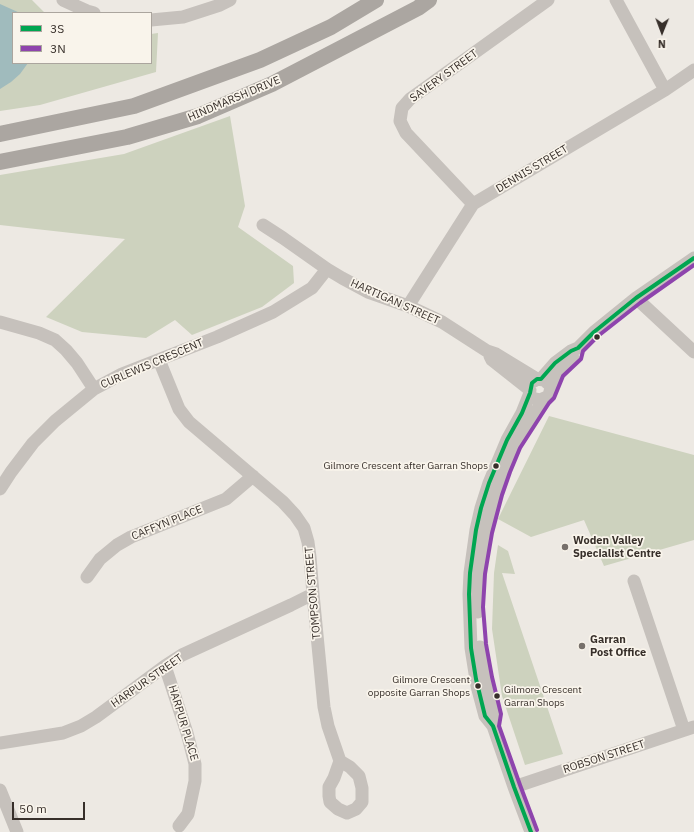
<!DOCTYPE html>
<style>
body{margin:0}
#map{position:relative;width:694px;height:832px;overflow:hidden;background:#ede9e3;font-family:"IBM Plex Sans",sans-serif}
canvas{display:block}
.legend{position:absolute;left:12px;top:12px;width:140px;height:52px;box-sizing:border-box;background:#f9f4eb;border:1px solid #aba59e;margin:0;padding:5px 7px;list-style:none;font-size:12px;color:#372f2a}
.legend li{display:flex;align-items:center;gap:8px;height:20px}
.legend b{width:20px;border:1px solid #aba59e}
.north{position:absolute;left:642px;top:12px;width:40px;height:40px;-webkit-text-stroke:3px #f9f4eb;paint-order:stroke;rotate:181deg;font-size:11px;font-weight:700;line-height:16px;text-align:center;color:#372f2a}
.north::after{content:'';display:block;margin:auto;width:14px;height:18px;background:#372f2a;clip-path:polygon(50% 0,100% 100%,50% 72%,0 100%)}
.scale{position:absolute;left:12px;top:802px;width:73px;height:18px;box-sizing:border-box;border:2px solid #372f2a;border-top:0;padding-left:5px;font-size:12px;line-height:14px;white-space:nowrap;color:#372f2a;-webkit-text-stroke:3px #f9f4eb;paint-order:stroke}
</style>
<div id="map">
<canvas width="694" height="832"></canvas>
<ul class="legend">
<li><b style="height:5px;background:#00a651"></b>3S</li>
<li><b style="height:5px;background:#8e44ad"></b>3N</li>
</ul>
<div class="north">N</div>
<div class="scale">50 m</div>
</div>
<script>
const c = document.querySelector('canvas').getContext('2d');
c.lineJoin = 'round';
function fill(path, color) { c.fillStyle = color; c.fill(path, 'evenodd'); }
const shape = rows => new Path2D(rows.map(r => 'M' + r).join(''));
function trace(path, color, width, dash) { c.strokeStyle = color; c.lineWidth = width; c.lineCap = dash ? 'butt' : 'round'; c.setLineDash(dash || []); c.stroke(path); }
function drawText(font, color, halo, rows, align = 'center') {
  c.font = font + ' "IBM Plex Sans",sans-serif'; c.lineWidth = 3.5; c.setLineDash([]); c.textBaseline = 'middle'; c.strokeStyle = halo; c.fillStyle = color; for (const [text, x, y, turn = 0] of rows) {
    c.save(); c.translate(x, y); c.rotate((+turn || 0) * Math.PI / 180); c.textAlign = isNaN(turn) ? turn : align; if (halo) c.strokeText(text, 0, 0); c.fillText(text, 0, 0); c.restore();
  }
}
fill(shape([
 [0,0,32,0,45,13,13,13,13,63,151,63,151,34,158,33,156,72,40,105,0,111],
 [230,116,245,206,238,227,293,266,294,283,262,307,192,335,175,320,146,338,82,332,46,317,125,239,0,225,0,175,124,154],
 [549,416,694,455,694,540,604,566,584,520,531,537,498,519],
 [498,545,508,551,515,574,502,573,563,754,525,765,502,696,492,629,494,573]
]), '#cdd2be');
fill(shape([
 [0,4,20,13,13,13,13,63,28,63,20,74,11,82,0,89]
]), '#a0bbbd');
trace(shape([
 [63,0,87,11,94,13],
 [616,0,665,90],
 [151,20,183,17,220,5,230,0],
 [473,204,406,133,400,121,402,108,410,99,548,0],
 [263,225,283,238,327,269,342,278,368,292,408,306,442,322,487,351,496,354,537,379],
 [636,298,694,352],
 [408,306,473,204,665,90,694,70],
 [0,322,39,333,55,340,66,350,77,363,94,389],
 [490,356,492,360,530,390],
 [159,360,179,409,189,422,283,502,295,515,304,528,308,542,310,557,313,594,324,707,328,726,340,761,350,767,359,776,362,788,362,802,356,809,347,813,338,809,330,802,329,796,329,787,334,778,340,761],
 [541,379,555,363,571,351,578,348,594,332,636,298,694,258],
 [534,381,537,379,544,380,550,385,551,388],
 [530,393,522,413,507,440,489,483,481,508,476,530,470,573,469,594,471,648,477,686,485,716,493,726,514,787,531,832],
 [536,399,540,400,547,397,549,395,551,388,558,373,573,358],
 [0,489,11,472,33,443,55,421,94,389,122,374,217,337,273,312,312,288,327,269],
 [87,577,100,559,117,545,131,537,226,499,253,476],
 [634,581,684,730],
 [478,612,479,573,486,532,496,493,504,470,515,445,544,399],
 [480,647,486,678,495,715,493,726],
 [165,666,187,733,195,764,195,781,188,814,179,826],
 [0,743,63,733,81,726,96,717,165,666,182,655,291,605,313,594],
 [514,787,694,727],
 [0,790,17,832]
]), '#c6c1bc', 13);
trace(shape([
 [0,134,134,106,260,60,331,27,376,0],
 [0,162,127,137,198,116,272,84,418,8,429,0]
]), '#aba6a1', 16);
trace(shape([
 [531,832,514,787,493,726,485,716,476,679,471,648,469,594,470,573,476,530,481,508,489,483,507,440,522,413,530,393,532,383,537,379,541,379,555,363,571,351,578,348,594,332,636,298,694,258]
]), '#00a651', 4);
trace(shape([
 [537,830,520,785,499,726,501,714,492,677,486,644,483,607,485,574,492,533,502,495,510,472,520,448,549,403,554,398,563,376,581,359,583,351,598,336,640,303,694,265]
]), '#8e44ad', 4);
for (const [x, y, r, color] of [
 [597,337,3.5,"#372f2a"],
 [496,466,3.5,"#372f2a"],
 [565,547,4,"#77706b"],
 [582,646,4,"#77706b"],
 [478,686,3.5,"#372f2a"],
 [497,696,3.5,"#372f2a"]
]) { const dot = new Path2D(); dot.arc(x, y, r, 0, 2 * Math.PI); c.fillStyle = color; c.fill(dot); trace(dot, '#f9f4eb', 1.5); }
drawText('10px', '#372f2a', '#f9f4eb', [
 ["Gilmore Crescent after Garran Shops",488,466],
 ["Gilmore Crescent",470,680],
 ["opposite Garran Shops",470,693],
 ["Gilmore Crescent",504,690,"left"],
 ["Garran Shops",504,703,"left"]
], 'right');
drawText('11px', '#372f2a', '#f9f4eb', [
 ["SAVERY STREET",444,76,-36],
 ["HINDMARSH DRIVE",234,99,-23],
 ["DENNIS STREET",532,169,-31],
 ["HARTIGAN STREET",395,302,24],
 ["CURLEWIS CRESCENT",152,364,-23],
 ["CAFFYN PLACE",167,523,-22],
 ["TOMPSON STREET",313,593,-95],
 ["HARPUR STREET",147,681,-35],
 ["HARPUR PLACE",183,723,73],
 ["ROBSON STREET",604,757,-18]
]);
drawText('bold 11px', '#372f2a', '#f9f4eb', [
 ["Woden Valley",573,541],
 ["Specialist Centre",573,554],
 ["Garran",590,640],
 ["Post Office",590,653]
], 'left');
</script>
